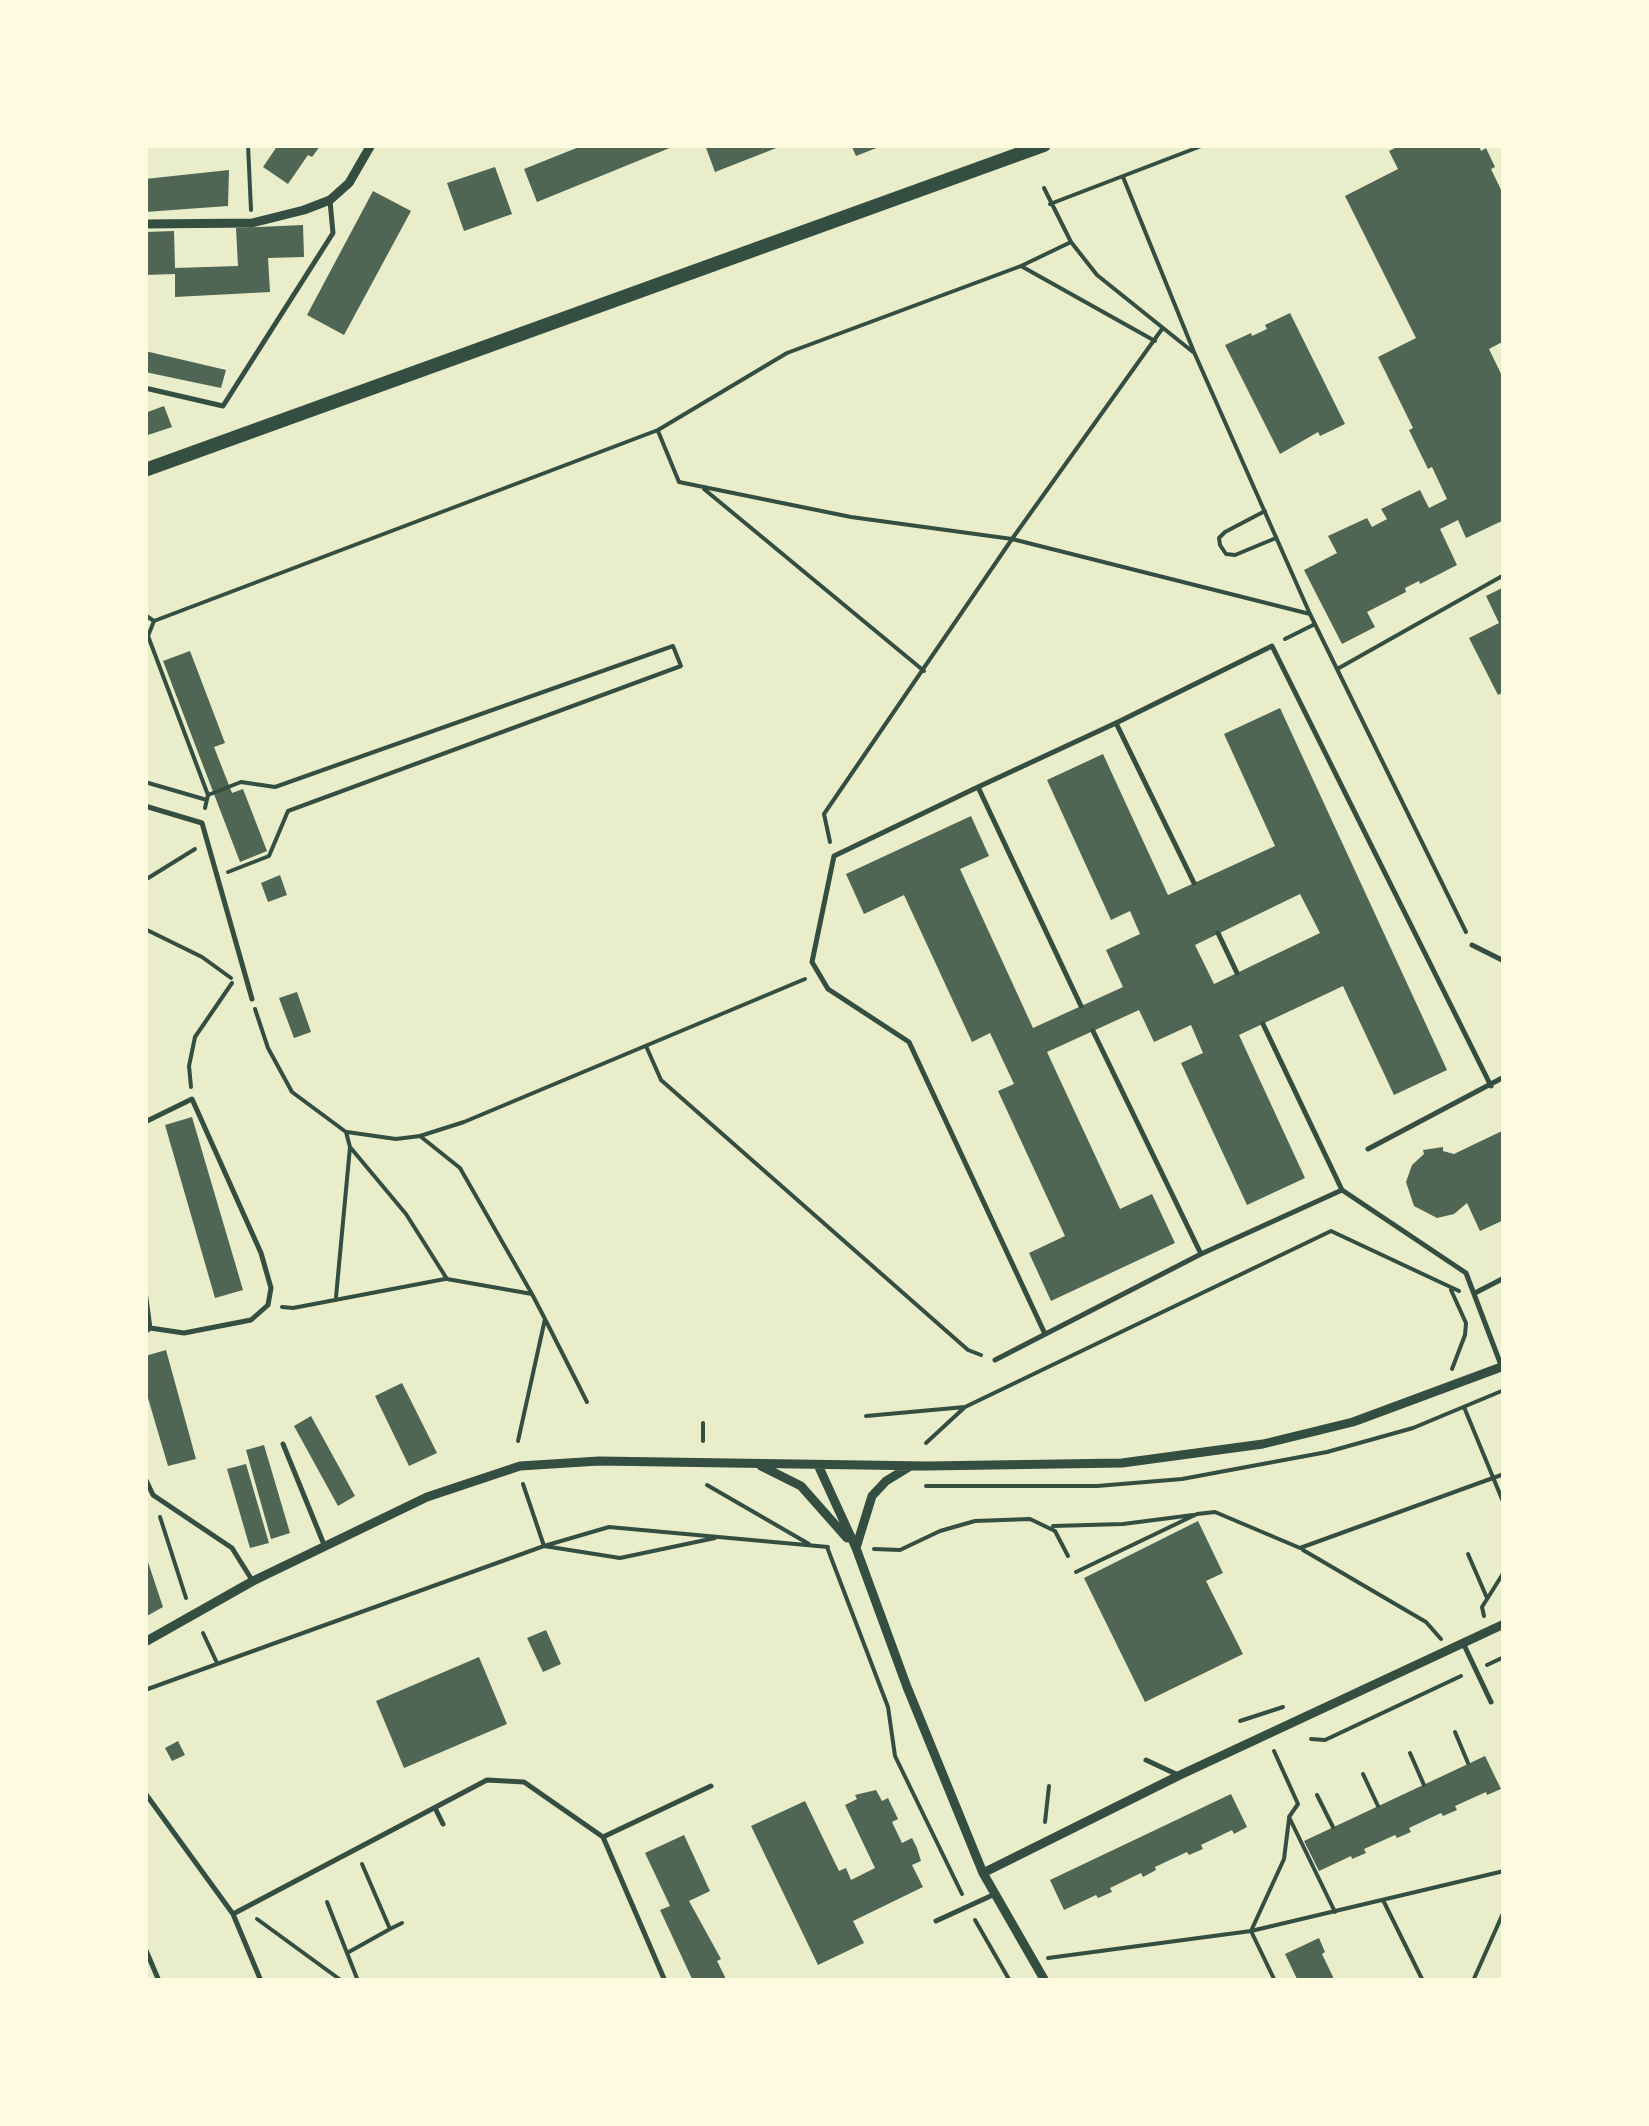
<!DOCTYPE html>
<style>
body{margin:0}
#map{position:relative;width:1649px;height:2126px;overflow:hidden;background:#e9edc9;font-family:Arial,sans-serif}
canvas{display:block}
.frame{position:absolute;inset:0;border:148px solid #fefae0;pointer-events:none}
</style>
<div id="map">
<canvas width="1649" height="2126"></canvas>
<div class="frame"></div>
</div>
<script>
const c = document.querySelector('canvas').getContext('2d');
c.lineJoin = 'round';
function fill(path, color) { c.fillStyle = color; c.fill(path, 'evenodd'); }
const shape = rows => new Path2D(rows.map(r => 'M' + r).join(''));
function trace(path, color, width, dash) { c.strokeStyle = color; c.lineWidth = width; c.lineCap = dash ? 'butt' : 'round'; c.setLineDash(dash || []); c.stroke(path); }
fill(shape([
 [278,145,321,145,312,157,308,155,288,184,263,167],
 [584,145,677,145,537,202,524,169],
 [705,145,784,145,715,172],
 [851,145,884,145,856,156],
 [1401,145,1479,145,1481,151,1486,148,1495,167,1491,169,1504,196,1504,341,1489,349,1504,380,1504,520,1466,538,1458,520,1440,529,1457,565,1420,584,1419,581,1405,588,1406,592,1367,612,1375,627,1342,644,1304,570,1337,553,1328,536,1367,518,1372,527,1387,519,1381,509,1420,490,1429,508,1447,499,1432,467,1428,469,1409,430,1413,428,1378,357,1416,338,1345,196,1398,169,1389,151],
 [495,167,512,214,464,231,447,183],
 [229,170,228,206,145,212,145,179],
 [373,191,411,211,344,335,307,315],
 [303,225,304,257,268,258,270,292,175,297,175,274,145,275,145,232,174,231,175,268,238,266,236,228],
 [1290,313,1345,424,1320,436,1318,432,1280,454,1225,345,1251,333,1252,336,1267,329,1265,325],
 [145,351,226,370,221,388,145,372],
 [164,406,172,427,145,436,145,413],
 [1504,587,1504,692,1498,695,1469,638,1499,623,1486,596],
 [190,651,225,743,214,747,232,793,243,789,267,851,240,862,163,661],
 [1280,708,1447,1070,1394,1095,1343,986,1239,1035,1305,1178,1247,1205,1181,1063,1203,1053,1191,1025,1154,1042,1139,1010,1047,1052,1120,1209,1152,1194,1175,1243,1051,1301,1029,1253,1065,1236,998,1091,1014,1084,990,1033,972,1042,904,895,864,914,846,874,971,816,989,856,960,869,1033,1028,1123,987,1106,950,1140,934,1130,911,1111,920,1047,780,1103,754,1168,895,1275,846,1224,734],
 [1300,894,1320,933,1214,984,1195,945],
 [280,875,287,895,268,902,261,883],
 [297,992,311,1032,294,1038,279,998],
 [192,1117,243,1290,215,1298,165,1125],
 [1504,1130,1504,1220,1480,1231,1467,1203,1454,1214,1437,1218,1414,1206,1406,1182,1412,1165,1424,1154,1423,1150,1443,1147,1443,1151,1454,1154],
 [166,1350,196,1459,168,1466,145,1388,145,1356],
 [402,1383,437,1453,409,1466,375,1396],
 [311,1416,355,1496,338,1506,294,1426],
 [264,1445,290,1533,271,1539,246,1450],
 [246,1464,269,1543,250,1548,227,1469],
 [1198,1521,1223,1573,1206,1581,1243,1654,1145,1702,1084,1578],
 [145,1553,163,1607,145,1617],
 [546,1630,561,1664,543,1672,527,1638],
 [479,1657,507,1724,404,1768,376,1701],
 [178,1741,185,1755,172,1761,165,1748],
 [1485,1756,1501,1789,1487,1795,1486,1792,1455,1806,1457,1810,1443,1816,1441,1813,1409,1828,1411,1832,1397,1838,1395,1835,1364,1849,1366,1853,1352,1859,1351,1856,1319,1871,1304,1841],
 [876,1790,882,1801,888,1798,898,1819,892,1822,902,1843,912,1838,917,1848,921,1861,912,1865,923,1887,853,1921,864,1943,818,1965,751,1826,805,1801,839,1871,846,1868,851,1880,875,1868,845,1805,857,1799,855,1795],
 [1231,1794,1247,1827,1234,1834,1232,1830,1201,1845,1203,1849,1189,1855,1187,1852,1155,1867,1156,1870,1143,1877,1141,1873,1110,1888,1112,1892,1098,1898,1096,1895,1064,1910,1050,1880],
 [684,1835,710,1891,689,1901,721,1959,717,1961,727,1981,693,1981,660,1910,670,1906,645,1853],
 [1319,1938,1325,1952,1322,1954,1335,1981,1298,1981,1285,1954]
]), '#4f6655');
trace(shape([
 [248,145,251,210],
 [1123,177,1194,352,1310,614,1466,932],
 [1044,188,1071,242,1097,275,1193,352],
 [1050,204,1204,145],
 [1021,266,1155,341],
 [658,431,679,482,851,517,1012,539,1310,614],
 [704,489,924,671],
 [1265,511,1225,532,1219,538,1220,545,1226,554,1235,555,1276,538],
 [145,615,154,621],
 [1285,639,1315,624],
 [1339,668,1504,575],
 [145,782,207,800],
 [208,795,241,782,275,787,673,646,681,666,288,811,269,856,228,872],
 [205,808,208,795,148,636,154,621,658,430,787,353,1021,266,1071,242],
 [830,842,824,814,1012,539,1162,329],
 [145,880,195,849],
 [145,929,202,957,231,978],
 [255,1009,268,1048,292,1092,346,1132,350,1147,406,1214,447,1279,532,1294,545,1319,518,1441],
 [646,1046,661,1080,968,1350,981,1355],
 [191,1087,189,1066,195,1037,232,983],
 [347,1132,396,1139,420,1136,460,1168,532,1294],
 [420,1136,464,1122,805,979],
 [1451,1290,1466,1323,1465,1335,1452,1369],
 [336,1297,350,1147],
 [282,1307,293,1308,445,1279],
 [546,1321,587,1402],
 [1464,1407,1504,1504],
 [866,1416,965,1407],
 [703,1423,703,1441],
 [926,1443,965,1407,1331,1231,1459,1291],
 [523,1484,544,1546,609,1527,828,1547],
 [707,1485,809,1544],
 [926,1486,1097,1486,1182,1479,1327,1452,1413,1428,1504,1390],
 [160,1517,186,1598],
 [1053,1526,1123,1524,1193,1515],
 [827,1547,888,1707,895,1756,962,1894],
 [874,1549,900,1550,940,1531,975,1521,1030,1519,1055,1531,1068,1556],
 [1303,1550,1426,1622,1441,1639],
 [1468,1554,1487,1598],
 [1076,1572,1197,1514,1215,1512,1300,1548,1504,1474],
 [1484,1616,1482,1607,1504,1572],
 [203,1633,217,1663],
 [1487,1665,1504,1657],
 [145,1690,544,1546,620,1558,715,1538],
 [1240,1721,1283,1707],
 [1455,1732,1468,1763],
 [1311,1739,1325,1740,1461,1676],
 [1274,1751,1298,1804,1289,1817,1335,1912],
 [1410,1753,1424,1785],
 [1363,1774,1378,1806],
 [1317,1795,1333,1827],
 [1045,1822,1049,1786],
 [1383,1900,1423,1981],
 [327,1902,358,1981],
 [257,1919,342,1981],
 [975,1920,1010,1981],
 [390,1929,402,1923],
 [347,1953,390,1929,362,1864],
 [1048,1958,1251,1931,1504,1871],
 [1275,1981,1251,1931,1284,1859,1289,1819],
 [1473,1981,1504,1911]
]), '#344e41', 4);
trace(shape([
 [145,388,223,406,333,233,330,201],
 [1116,723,1272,646,1491,1086],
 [978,787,834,856,812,962,828,989,909,1042,1045,1334],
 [145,806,202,823,252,999],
 [1218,933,1237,973],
 [1472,945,1504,961],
 [1081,1006,978,787,1116,723,1194,883],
 [1263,1024,1342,1190,1466,1273,1501,1365],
 [1093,1031,1201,1254,1342,1190],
 [145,1122,192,1099,261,1253,271,1288,268,1305,251,1320,184,1333,150,1328,145,1332],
 [1368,1149,1504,1077],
 [145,1291,150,1328],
 [1475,1293,1504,1278],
 [995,1360,1201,1254],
 [283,1444,325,1547],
 [145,1478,153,1495,232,1548,252,1580],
 [1464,1645,1491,1702],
 [1146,1760,1176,1774],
 [145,1793,233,1914,261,1981],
 [435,1808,443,1824],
 [603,1837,711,1786],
 [233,1914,487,1780,524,1782,603,1837,665,1981],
 [936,1921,995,1894],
 [145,1948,159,1981]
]), '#344e41', 5);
trace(shape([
 [145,224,252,223,304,210,330,200,349,183,371,145],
 [818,1465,856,1548,907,1687,983,1873,1045,1981],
 [761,1466,801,1486,847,1538],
 [856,1548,872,1496,886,1481,909,1467],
 [145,1642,253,1581,427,1497,520,1466,599,1461,927,1466,1122,1463,1263,1444,1353,1422,1504,1366],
 [983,1873,1178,1776,1504,1624]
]), '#344e41', 9);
trace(shape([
 [145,470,1044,145]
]), '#344e41', 14);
</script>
